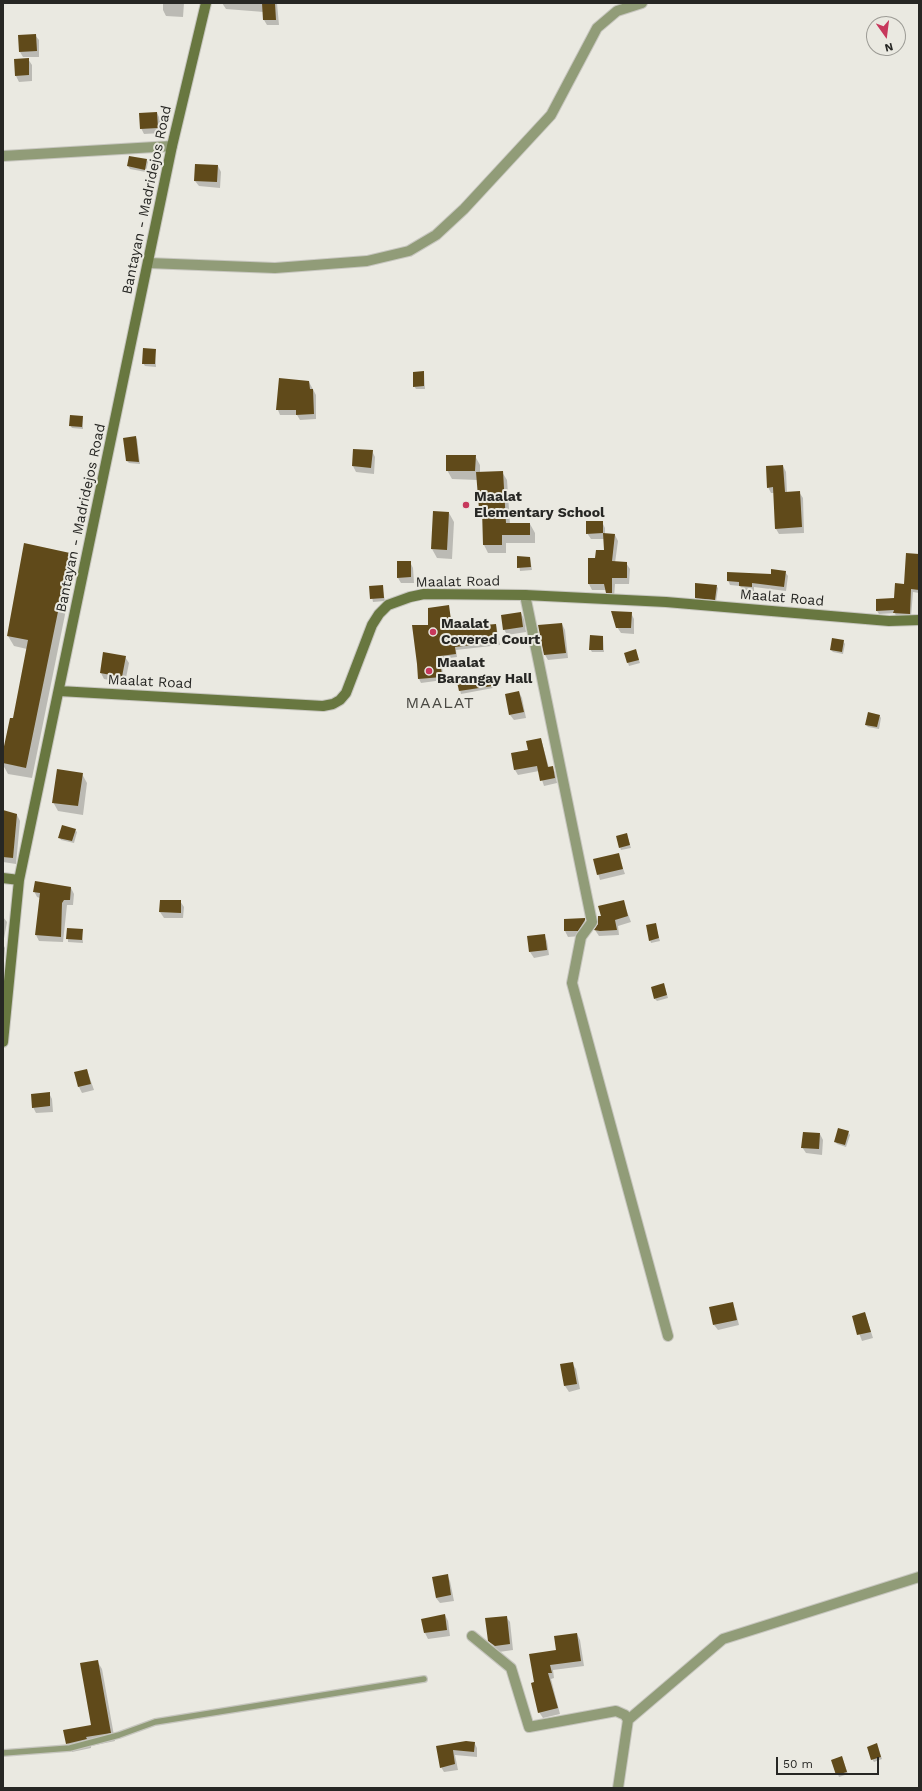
<!DOCTYPE html>
<style>
body{margin:0}
#map{position:relative;width:922px;height:1791px;overflow:hidden;background:#eae9e1;font-family:"Work Sans",sans-serif}
canvas{display:block}
.frame{position:absolute;inset:0;border:4px solid #272724;pointer-events:none}
.north{position:absolute;left:866px;top:16px;width:40px;height:40px;box-sizing:border-box;background:#eae9e1;border:1px solid #9c9b95;border-radius:50%;rotate:166deg;font-size:11px;font-weight:700;line-height:16px;text-align:center;color:#272724}
.north::after{content:'';display:block;margin:auto;width:14px;height:18px;background:#c7385c;clip-path:polygon(50% 0,100% 100%,50% 72%,0 100%)}
.scale{position:absolute;left:776px;top:1757px;width:103px;height:18px;box-sizing:border-box;border:2px solid #272724;border-top:0;padding-left:5px;font-size:12px;line-height:14px;white-space:nowrap;color:#272724;-webkit-text-stroke:3px #eae9e1;paint-order:stroke}
</style>
<div id="map">
<canvas width="922" height="1791"></canvas>
<div class="frame"></div>
<div class="north">N</div>
<div class="scale">50 m</div>
</div>
<script>
const c = document.querySelector('canvas').getContext('2d');
c.lineJoin = 'round';
function fill(path, color) { c.fillStyle = color; c.fill(path, 'evenodd'); }
const shape = rows => new Path2D(rows.map(r => 'M' + r).join(''));
function trace(path, color, width, dash) { c.strokeStyle = color; c.lineWidth = width; c.lineCap = dash ? 'butt' : 'round'; c.setLineDash(dash || []); c.stroke(path); }
function drawText(font, color, halo, rows, align = 'center') {
  c.font = font + ' "Work Sans",sans-serif'; c.lineWidth = 4; c.setLineDash([]); c.textBaseline = 'middle'; c.strokeStyle = halo; c.fillStyle = color; for (const [text, x, y, turn = 0] of rows) {
    c.save(); c.translate(x, y); c.rotate((+turn || 0) * Math.PI / 180); c.textAlign = isNaN(turn) ? turn : align; if (halo) c.strokeText(text, 0, 0); c.fillText(text, 0, 0); c.restore();
  }
}
fill(shape([
 [163,3,184,3,183,17,166,16,163,10],
 [222,3,277,3,279,25,267,25,264,20,264,12,226,9],
 [35,35,39,40,39,57,23,57,20,52],
 [28,59,32,65,32,81,19,82,16,76],
 [157,113,160,119,161,133,144,134,141,128],
 [147,160,148,162,146,172,130,169,128,166],
 [218,166,221,172,220,188,199,186,195,181],
 [155,350,156,367,145,366,143,363],
 [424,372,425,389,416,389,414,386],
 [309,382,316,395,316,419,300,420,297,415,280,415,278,410],
 [83,417,83,429,72,428,70,425],
 [135,437,137,439,140,464,129,463,127,461],
 [354,450,372,451,375,457,374,474,356,472,353,466],
 [475,456,480,465,480,473,502,472,507,480,510,524,530,524,535,533,535,543,506,543,506,553,488,553,484,545,483,514,480,508,478,480,452,479,447,470],
 [783,466,786,472,787,493,799,492,803,498,804,533,779,534,776,529,774,493,771,493,768,487],
 [449,513,454,522,452,559,437,558,432,549],
 [602,522,605,528,605,534,615,535,618,541,615,563,626,563,630,569,629,584,615,584,614,598,610,598,606,590,592,590,589,584,596,559,605,550,604,539,591,539,587,533],
 [69,554,75,565,32,778,8,774,3,765,3,756,14,719,27,649,14,646,8,636],
 [919,555,919,593,913,592,911,617,896,616,895,613,879,614,877,611,895,599,905,585],
 [518,557,530,558,532,570,520,571],
 [410,562,413,568,414,583,401,583,398,578],
 [785,572,788,576,786,591,754,587,754,591,743,590,740,586,730,585,728,580],
 [382,586,385,601,373,602,370,587],
 [716,586,718,588,716,602,697,600,696,598],
 [448,606,453,629,496,625,500,645,456,650,457,657,442,659,443,680,421,683,419,679,418,664,429,626],
 [521,613,524,619,526,632,507,635,504,629],
 [631,613,634,619,634,634,621,633,617,627],
 [562,624,565,630,568,658,548,660,545,655],
 [603,637,604,652,592,652,590,649],
 [843,641,845,644,843,654,833,652,831,650],
 [636,651,640,663,629,666,625,654],
 [125,657,129,663,125,683,104,679,101,673],
 [472,677,474,680,491,679,493,688,461,694,458,683],
 [519,692,522,698,526,718,514,720,510,715],
 [879,715,881,718,879,729,868,727,866,725],
 [541,739,549,768,552,767,555,772,557,783,544,786,539,771,518,775,515,770,512,754,529,751],
 [82,774,87,783,83,815,58,811,53,802],
 [3,812,17,815,20,821,16,864,3,862],
 [75,830,77,832,74,843,61,840,60,838],
 [627,835,631,848,621,850,620,847],
 [618,854,625,874,600,880,594,860],
 [71,888,74,894,73,905,67,905,63,942,39,941,36,935,40,898,37,897,34,891],
 [180,901,184,907,183,918,164,918,160,912],
 [623,901,631,922,618,926,619,935,599,936,595,930,602,917],
 [3,917,7,922,3,944,5,948,4,961,3,961],
 [584,919,587,925,581,936,568,937,565,931],
 [655,924,660,941,651,943,650,940],
 [68,929,82,930,83,943,68,942],
 [544,935,547,941,549,955,534,958,530,952],
 [665,987,668,998,657,1001,655,999],
 [87,1070,94,1090,82,1093,79,1087],
 [49,1093,52,1099,53,1112,36,1113,33,1107],
 [848,1132,850,1135,846,1147,837,1144,835,1141],
 [820,1134,823,1140,822,1155,806,1153,802,1147],
 [732,1303,735,1309,739,1325,718,1330,714,1325],
 [865,1313,873,1338,862,1341,853,1317],
 [572,1363,576,1369,580,1389,569,1392,565,1386],
 [447,1575,450,1581,454,1601,440,1603,436,1598],
 [445,1615,448,1621,450,1636,428,1639,425,1633],
 [506,1617,510,1622,513,1650,499,1652,489,1641],
 [577,1634,580,1640,584,1666,553,1670,554,1678,551,1679,560,1714,543,1718,539,1712,535,1683,558,1651],
 [97,1661,102,1669,115,1741,91,1746,91,1748,72,1752,67,1744,92,1726],
 [474,1742,477,1748,477,1757,455,1755,458,1770,444,1772,441,1767,438,1747],
 [878,1747,882,1759,874,1762,872,1759],
 [842,1757,848,1774,839,1777,832,1760]
]), '#0003');
fill(shape([
 [262,3,275,3,276,20,263,20],
 [36,34,37,51,19,52,18,35],
 [29,58,29,75,15,76,14,59],
 [157,112,158,128,140,129,139,113],
 [129,156,147,159,145,170,127,166],
 [195,164,218,165,217,182,194,181],
 [143,348,156,349,155,364,142,364],
 [424,371,424,386,413,387,413,372],
 [279,378,309,381,310,389,313,389,314,414,296,415,296,410,276,410],
 [70,415,83,416,82,427,69,426],
 [136,436,139,462,126,461,123,438],
 [353,449,373,450,371,468,352,466],
 [446,455,476,455,475,471,446,471],
 [783,465,785,492,800,491,802,527,775,529,773,487,767,488,766,466],
 [503,471,506,523,530,523,530,535,502,535,502,545,483,545,482,509,479,509,476,472],
 [433,511,449,512,447,550,431,549],
 [586,521,603,521,603,533,586,534],
 [603,533,615,534,612,561,627,562,627,578,612,578,612,593,606,593,604,584,588,584,588,558,595,558,596,550,604,550],
 [24,543,70,553,26,768,3,763,3,751,10,718,13,718,28,640,7,636],
 [906,553,919,554,919,590,911,589,910,614,893,613,894,610,876,611,876,599,894,598,895,583,904,584],
 [517,556,530,557,531,567,517,568],
 [397,561,411,561,411,577,397,578],
 [771,569,786,571,784,587,752,583,752,587,739,586,739,582,727,581,727,572,771,574],
 [695,583,717,585,715,600,695,598],
 [383,585,384,598,370,599,369,586],
 [449,605,452,628,496,624,498,642,455,647,456,654,440,656,442,677,418,679,417,664,412,625,428,625,428,608],
 [611,611,632,612,631,628,616,628],
 [521,612,523,627,503,630,501,615],
 [562,623,566,653,544,655,538,625],
 [590,635,603,636,603,650,589,650],
 [832,638,844,640,842,652,830,650],
 [636,649,639,660,627,663,624,653],
 [103,652,126,656,122,677,100,673],
 [473,675,473,679,491,675,493,686,459,691,457,682,460,682,459,678],
 [519,691,524,712,509,715,505,694],
 [868,712,880,715,877,727,865,725],
 [541,738,548,767,553,766,555,778,540,781,537,766,514,770,511,753,528,750,526,741],
 [57,769,83,773,78,806,52,803],
 [3,810,17,814,13,858,3,857],
 [62,825,76,829,72,841,58,838],
 [627,833,630,845,619,848,616,836],
 [619,853,623,869,597,875,593,859],
 [35,881,71,887,70,900,64,900,62,903,61,937,35,935,40,893,33,892],
 [160,900,181,900,181,913,159,912],
 [624,900,628,916,615,920,617,930,600,931,594,930,598,924,598,916,601,916,598,906],
 [585,918,585,920,578,931,564,931,564,919],
 [656,923,659,938,649,941,646,925],
 [67,928,83,929,82,940,66,939],
 [545,934,547,950,529,952,527,936],
 [664,983,667,995,654,999,651,987],
 [87,1069,91,1084,78,1087,74,1072],
 [50,1092,50,1106,32,1108,31,1094],
 [838,1128,849,1131,845,1145,834,1142],
 [803,1132,820,1133,819,1149,801,1148],
 [733,1302,737,1320,713,1325,709,1307],
 [865,1312,871,1332,857,1335,852,1316],
 [573,1362,577,1384,564,1386,560,1364],
 [448,1574,451,1595,436,1598,432,1577],
 [445,1614,447,1630,424,1633,421,1619],
 [507,1616,510,1644,495,1646,488,1641,485,1618],
 [577,1633,581,1661,550,1665,552,1673,548,1673,558,1708,538,1713,531,1683,534,1682,529,1654,556,1650,554,1636],
 [98,1660,111,1733,86,1737,87,1739,66,1744,63,1730,91,1725,80,1663],
 [466,1741,475,1742,474,1752,453,1750,455,1764,440,1768,436,1746],
 [877,1743,881,1757,871,1760,867,1747],
 [842,1756,847,1772,836,1775,831,1760]
]), '#604a1a');
const lane = shape([
 [3,1753,70,1748,119,1735,155,1722,424,1679]
]);
const street = shape([
 [3,156,172,146],
 [148,263,275,268,367,261,409,251,436,235,464,209,551,115,597,28,617,11,642,3],
 [525,595,592,922,581,937,572,983,668,1336],
 [472,1636,511,1668,529,1727,616,1711,625,1715,628,1720,618,1788],
 [628,1720,723,1639,919,1577]
]);
const secondary = shape([
 [59,691,323,706,333,704,340,700,346,693,372,625,379,614,388,605,410,597,424,594,525,595,666,602,889,621,919,620],
 [3,878,19,880],
 [3,1042,19,880,172,146,206,3]
]);
trace(lane, '#c7c6bf', 8);
trace(street, '#c7c6bf', 12);
trace(secondary, '#c7c6bf', 12);
trace(lane, '#919c78', 5.5);
trace(street, '#919c78', 10);
trace(secondary, '#687740', 10);
for (const [x, y, r, color] of [
 [466,505,4,"#c7385c"],
 [433,632,4,"#c7385c"],
 [429,671,4,"#c7385c"]
]) { const dot = new Path2D(); dot.arc(x, y, r, 0, 2 * Math.PI); c.fillStyle = color; c.fill(dot); trace(dot, '#eae9e1', 1.5); }
drawText('14px', '#272724', '#eae9e1', [
 ["Bantayan - Madridejos Road",147,200,-78],
 ["Bantayan - Madridejos Road",81,518,-78],
 ["Maalat Road",458,582,-1],
 ["Maalat Road",782,598,5],
 ["Maalat Road",150,682,3]
]);
drawText('bold 14px', '#272724', '#eae9e1', [
 ["Maalat",474,497],
 ["Elementary School",474,513],
 ["Maalat",441,624],
 ["Covered Court",441,640],
 ["Maalat",437,663],
 ["Barangay Hall",437,679]
], 'left');
c.letterSpacing = '1px';
drawText('16px', '#494842', '#eae9e1', [
 ["MAALAT",440,703]
]);
c.letterSpacing = '0px';
</script>
